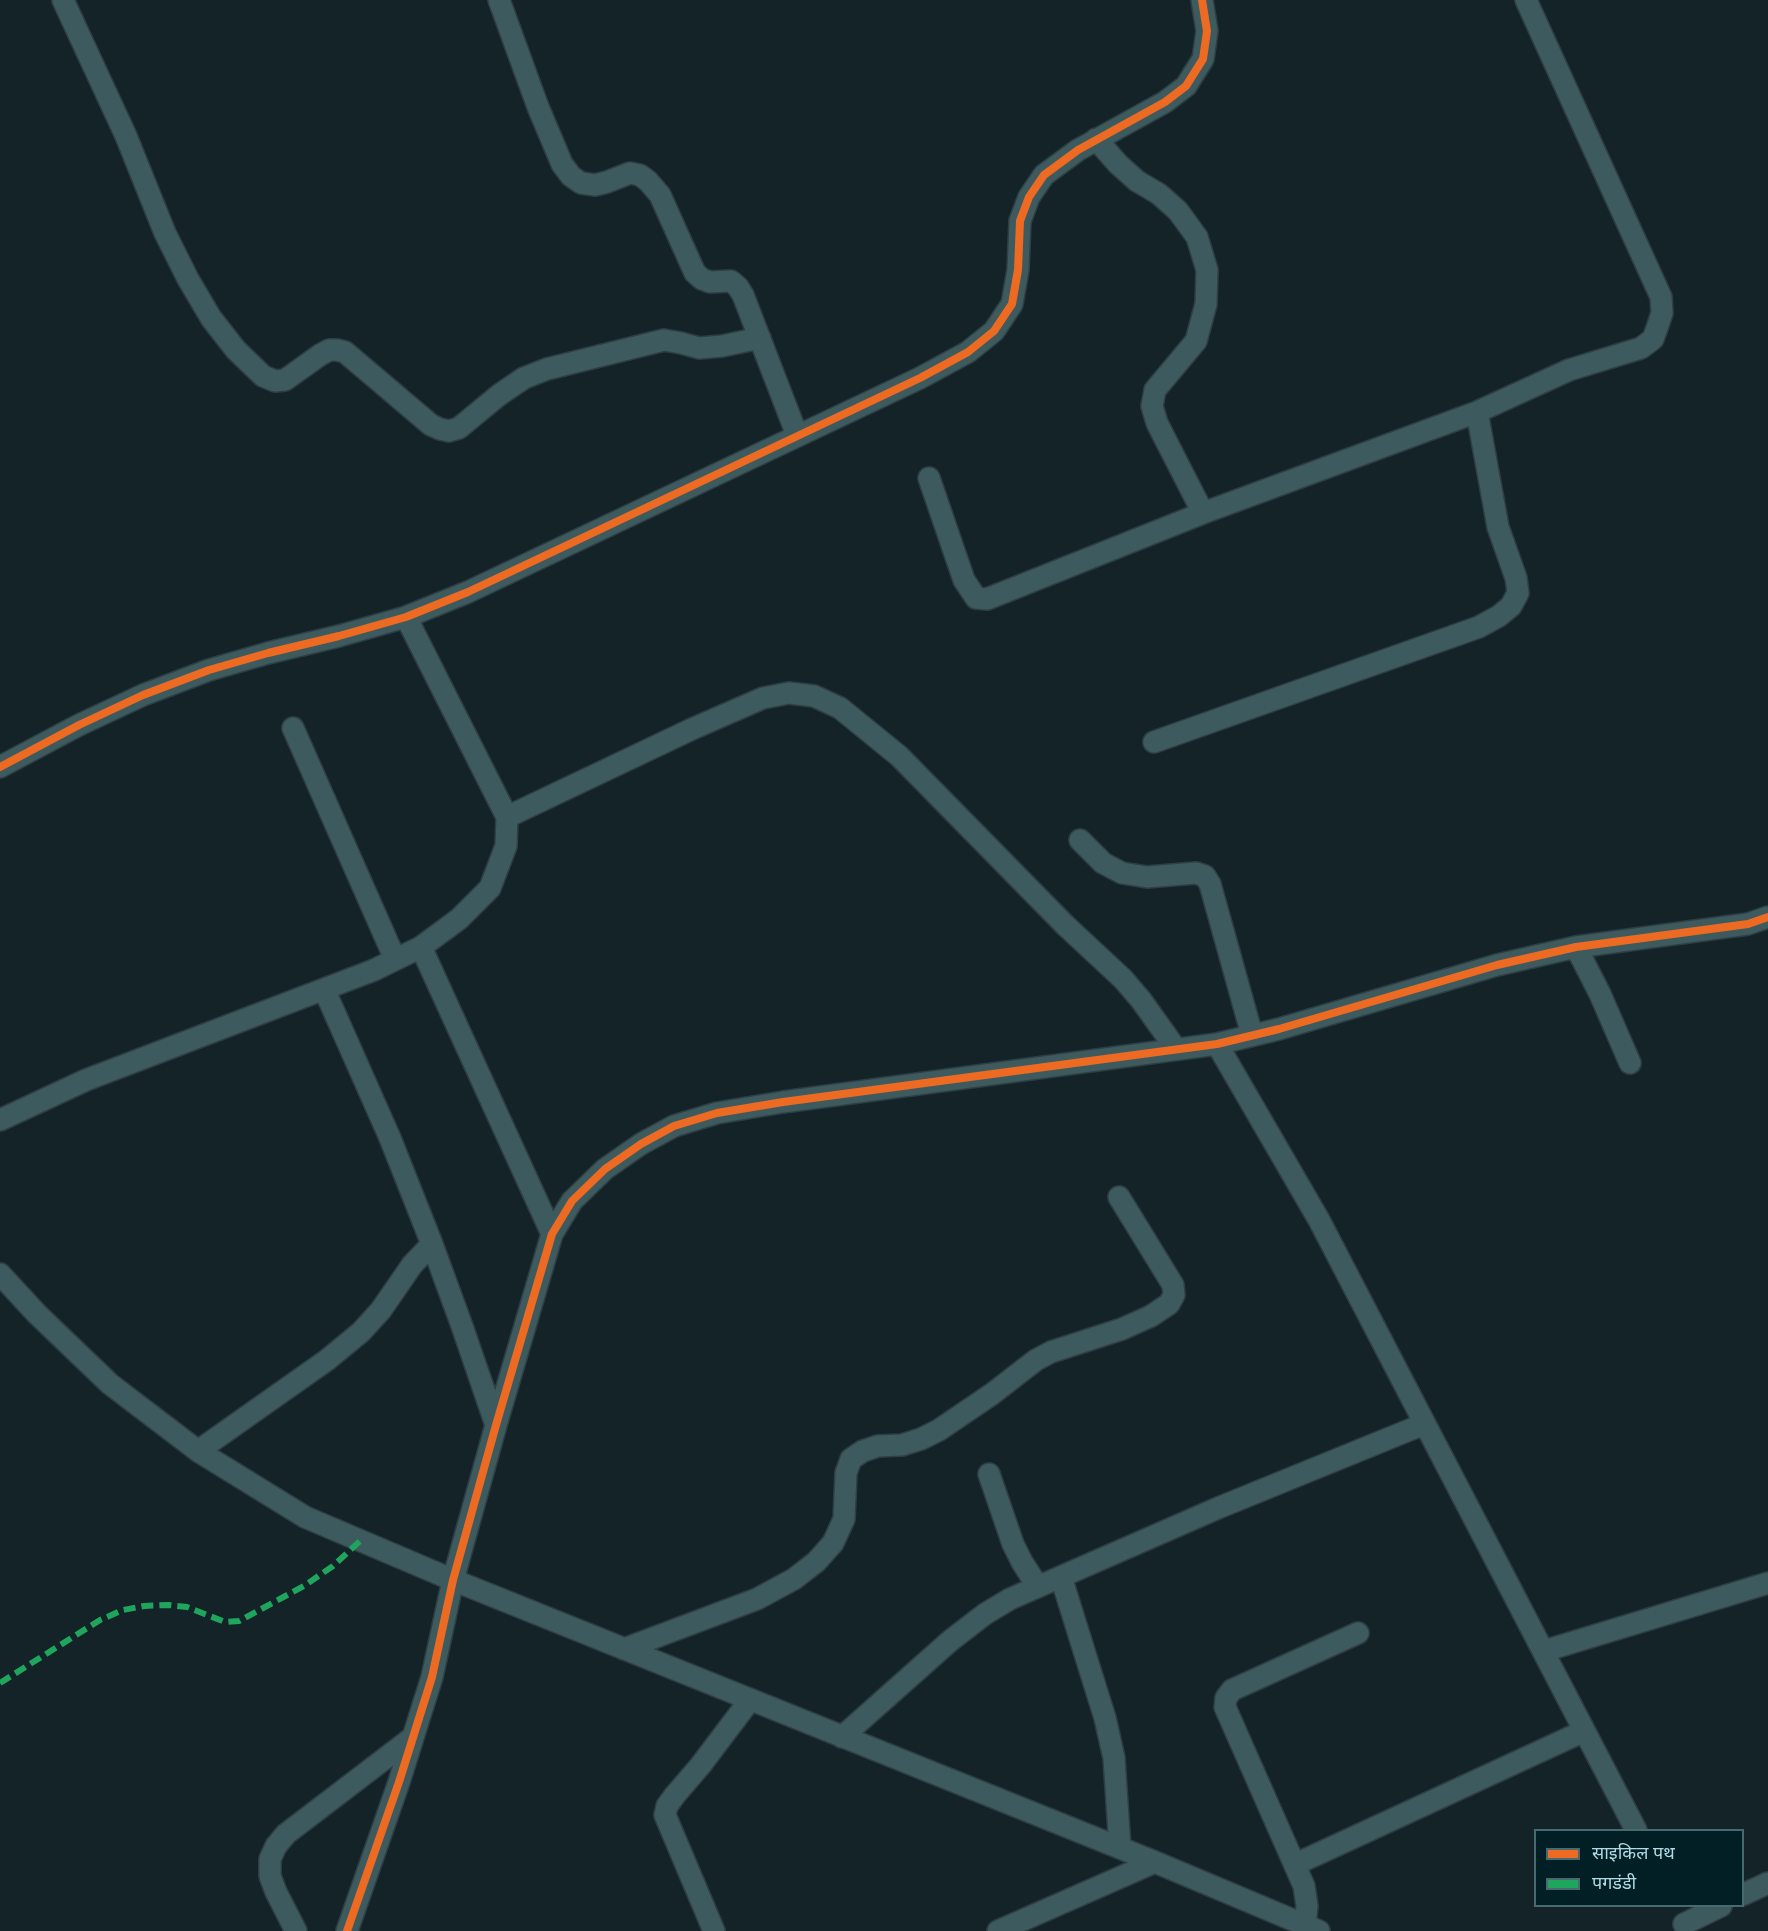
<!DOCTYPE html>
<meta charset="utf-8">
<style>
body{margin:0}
#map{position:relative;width:1768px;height:1931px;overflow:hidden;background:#132327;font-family:Montserrat,"Noto Sans Devanagari",sans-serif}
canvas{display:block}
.legend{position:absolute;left:1534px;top:1829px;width:210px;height:78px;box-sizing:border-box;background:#011f25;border:2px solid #476a71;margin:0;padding:8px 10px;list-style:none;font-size:18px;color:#b0dbe4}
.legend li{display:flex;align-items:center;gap:12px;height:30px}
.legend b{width:30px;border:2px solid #476a71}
</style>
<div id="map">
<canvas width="1768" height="1931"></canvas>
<ul class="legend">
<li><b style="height:8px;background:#ed6a23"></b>साइकिल पथ</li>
<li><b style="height:8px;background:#20a55d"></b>पगडंडी</li>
</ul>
</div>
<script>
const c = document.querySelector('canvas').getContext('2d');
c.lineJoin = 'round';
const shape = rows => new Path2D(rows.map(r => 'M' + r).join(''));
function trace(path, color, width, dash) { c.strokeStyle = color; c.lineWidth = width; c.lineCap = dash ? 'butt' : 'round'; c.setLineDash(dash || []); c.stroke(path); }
const minor = shape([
 [63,0,126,136,165,233,188,279,211,318,236,350,263,376,275,381,285,380,320,355,329,350,337,350,345,352,431,425,440,429,449,431,459,428,499,395,524,378,547,369,664,340,681,343,699,348,722,346,760,338],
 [499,0,538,107,562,164,571,176,581,183,595,185,607,182,630,173,640,175,648,181,660,195,695,273,702,279,710,282,731,281,738,287,743,295,797,435],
 [1096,139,1118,164,1137,181,1159,194,1178,211,1197,237,1207,270,1206,304,1196,341,1155,390,1152,406,1157,423,1203,513],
 [929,478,964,580,976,598,987,599,1203,513,1477,412,1569,370,1641,348,1653,339,1657,328,1662,313,1661,297,1526,0],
 [406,617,507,817,692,729,763,698,789,693,814,696,840,708,899,756,1065,925,1123,979,1141,1000,1176,1049],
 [293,728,395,959],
 [1154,742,1479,627,1499,616,1511,606,1518,593,1516,578,1498,527,1477,412],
 [0,767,79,725,143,695,209,670,268,653,339,636,406,617,468,592,920,378,968,352,994,331,1012,304,1018,270,1020,221,1029,197,1044,175,1078,150,1165,102,1186,86,1203,59,1207,31,1202,0],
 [1080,840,1103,863,1122,873,1147,877,1196,873,1205,876,1210,884,1252,1035],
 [421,947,552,1234],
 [1576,947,1600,994,1630,1063],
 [324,989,390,1138,432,1244,462,1326,496,1425],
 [1217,1044,1319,1220,1636,1830],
 [0,1120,86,1080,374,970,421,947,459,919,490,888,506,846,507,817],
 [0,1274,37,1314,110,1384,198,1451,305,1517,453,1580,1155,1862,1319,1931],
 [198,1451,327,1360,361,1332,381,1310,412,1265,432,1244],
 [989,1474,1013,1544,1022,1562,1038,1587],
 [1061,1577,1105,1718,1114,1758,1120,1848],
 [624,1649,757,1599,794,1579,816,1562,833,1543,844,1519,846,1473,851,1459,863,1451,878,1446,902,1445,921,1439,939,1430,992,1394,1036,1360,1051,1352,1122,1329,1151,1316,1169,1304,1174,1295,1173,1285,1119,1197],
 [1544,1651,1768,1583],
 [842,1737,950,1641,985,1614,1010,1599,1218,1508,1424,1424],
 [1296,1864,1584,1731],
 [1742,1895,1768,1883],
 [1684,1924,1721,1906],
 [1305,1925,1307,1906,1304,1886,1225,1707,1226,1698,1232,1690,1358,1633],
 [296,1931,276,1892,270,1876,270,1859,276,1846,286,1834,413,1737],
 [347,1931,399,1782,432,1677,453,1580,496,1425,552,1234,572,1201,605,1169,641,1144,674,1126,717,1113,783,1102,1217,1044,1279,1029,1497,965,1576,947,1748,924,1768,917],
 [714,1931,665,1815,667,1806,675,1795,700,1766,750,1700],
 [998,1931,1155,1862]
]);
trace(minor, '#2e3e42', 24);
trace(minor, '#3d5a5f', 21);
trace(shape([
 [0,1683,100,1620,123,1610,144,1606,168,1605,187,1607,225,1622,239,1621,304,1586,333,1566,360,1541]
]), '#20a55d', 6, [12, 6]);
trace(shape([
 [0,767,79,725,143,695,209,670,268,653,339,636,406,617,468,592,920,378,968,352,994,331,1012,304,1018,270,1020,221,1029,197,1044,175,1078,150,1165,102,1186,86,1203,59,1207,31,1202,0],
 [347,1931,399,1782,432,1677,453,1580,496,1425,552,1234,572,1201,605,1169,641,1144,674,1126,717,1113,783,1102,1217,1044,1279,1029,1497,965,1576,947,1748,924,1768,917]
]), '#ed6a23', 8);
</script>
